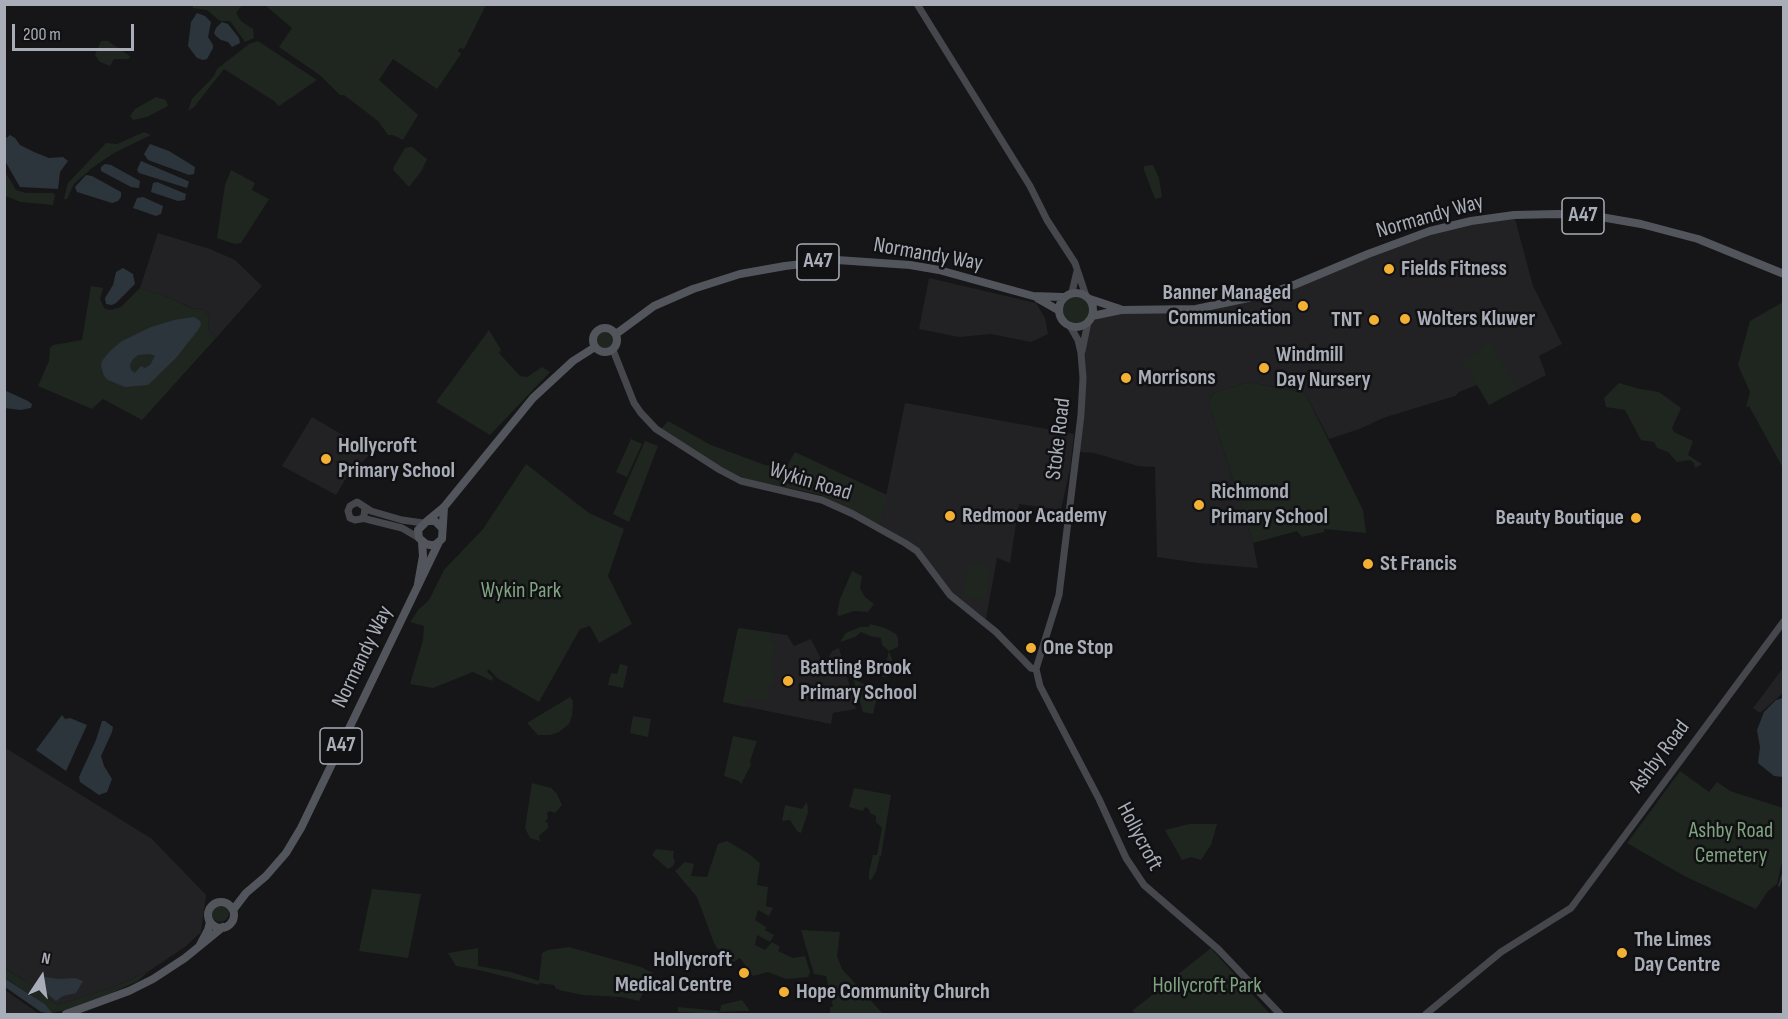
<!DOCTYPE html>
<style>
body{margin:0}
#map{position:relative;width:1788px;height:1019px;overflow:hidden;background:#161618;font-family:"Sofia Sans Condensed",sans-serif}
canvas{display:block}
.frame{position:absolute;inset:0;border:6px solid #a8adb8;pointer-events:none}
.north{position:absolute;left:12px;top:947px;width:60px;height:60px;-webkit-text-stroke:4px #111113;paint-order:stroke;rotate:12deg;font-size:16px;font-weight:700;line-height:24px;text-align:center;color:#a8adb8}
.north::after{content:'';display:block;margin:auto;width:21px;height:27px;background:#a8adb8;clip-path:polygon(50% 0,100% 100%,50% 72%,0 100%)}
.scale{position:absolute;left:12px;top:24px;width:122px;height:27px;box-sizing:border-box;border:3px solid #a8adb8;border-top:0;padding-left:8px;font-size:18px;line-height:21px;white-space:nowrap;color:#a8adb8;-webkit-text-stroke:4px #111113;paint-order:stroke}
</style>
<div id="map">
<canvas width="1788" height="1019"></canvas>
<div class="frame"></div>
<div class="north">N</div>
<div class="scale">200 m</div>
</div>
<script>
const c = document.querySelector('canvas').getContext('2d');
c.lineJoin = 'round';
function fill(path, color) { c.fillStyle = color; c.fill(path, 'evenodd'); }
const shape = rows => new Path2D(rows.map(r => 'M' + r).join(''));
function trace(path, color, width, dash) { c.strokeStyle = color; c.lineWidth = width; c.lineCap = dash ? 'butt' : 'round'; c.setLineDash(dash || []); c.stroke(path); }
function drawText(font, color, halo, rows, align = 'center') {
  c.font = font + ' "Sofia Sans Condensed",sans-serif'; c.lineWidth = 5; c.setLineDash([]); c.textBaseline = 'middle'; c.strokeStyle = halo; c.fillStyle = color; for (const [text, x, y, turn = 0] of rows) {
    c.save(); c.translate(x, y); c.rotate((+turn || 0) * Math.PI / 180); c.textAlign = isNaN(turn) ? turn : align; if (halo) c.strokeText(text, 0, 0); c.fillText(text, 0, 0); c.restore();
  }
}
fill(shape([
 [1514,215,1533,286,1562,344,1539,356,1546,375,1489,405,1477,385,1459,392,1455,396,1383,418,1362,428,1329,439,1305,393,1249,382,1213,393,1209,404,1253,543,1258,568,1198,563,1157,557,1155,467,1138,466,1094,453,1079,452,1085,411,1081,353,1088,322,1092,316,1174,310,1294,285,1405,239],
 [158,233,210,249,235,260,262,286,216,338,208,329,209,316,204,310,192,308,167,297,140,288],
 [929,278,1036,303,1045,318,1048,334,1031,342,991,334,959,337,919,329],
 [905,403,1074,434,1070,468,1061,510,1019,504,1010,563,997,558,986,619,951,593,919,548,880,525],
 [312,417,372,452,345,480,336,495,282,466],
 [738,628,787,635,794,646,811,639,821,659,828,658,832,651,839,648,856,709,833,713,831,724,723,702],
 [1783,668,1783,693,1760,713,1753,708],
 [4,747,152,839,206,895,201,932,185,947,149,971,111,988,57,1005,29,983,5,968],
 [5,990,38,1013,38,1014,5,1014]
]), '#222225');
fill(shape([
 [193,5,242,5,236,13,241,21,253,29,254,38,245,42,230,21,220,21,207,10,193,8],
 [265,5,486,5,464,49,460,48,458,51,461,54,437,89,393,59,379,80,418,115,403,140,393,135,388,135,378,121,344,95,340,95,321,76,279,47,292,28],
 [101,41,108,41,131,57,128,59,114,59,110,66,100,62,95,55],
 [258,41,317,80,279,106,274,101,224,69,194,107,188,111,192,99,214,76,217,69,249,44],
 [156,97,166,100,168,106,147,117,133,120,130,116,135,109],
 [144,132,151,135,114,153,92,168,74,184,67,199,64,199,68,183,106,143,117,144],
 [410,147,412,147,427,159,422,170,409,187,394,171,393,168,405,148],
 [1153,165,1159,178,1162,197,1155,199,1144,170,1144,166],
 [4,170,16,190,26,193,53,193,55,195,53,205,21,202,5,196],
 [231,170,255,183,252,190,269,199,241,243,235,244,217,238,225,185],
 [91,286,103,288,100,299,104,308,110,310,121,307,140,288,167,297,191,308,204,310,209,316,208,329,216,338,142,420,103,399,92,409,38,386,49,361,50,348,53,345,82,340],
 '1062 309a14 14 0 1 1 28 0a14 14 0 1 1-28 0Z',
 [1783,302,1783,468,1749,406,1746,407,1750,392,1738,365,1750,321],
 [489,330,501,350,499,353,520,376,527,377,542,367,550,372,490,435,436,402],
 '596 340a9 9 0 1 1 18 0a9 9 0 1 1-18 0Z',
 [1490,342,1517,389,1489,405,1469,371,1459,362,1481,350,1480,348],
 [1249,382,1305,393,1363,510,1366,533,1324,529,1324,532,1302,537,1297,531,1253,543,1209,404,1213,393],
 [1619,383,1640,389,1659,392,1681,408,1672,428,1674,432,1693,441,1688,455,1702,464,1695,468,1694,463,1690,460,1677,462,1668,452,1657,448,1654,442,1641,440,1625,410,1606,407,1604,398],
 [668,421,711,445,765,465,786,468,795,452,887,495,880,525,821,495,746,479,724,469,661,429],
 [631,439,642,444,627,477,616,472],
 [645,441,658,446,629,522,613,514],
 [526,464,589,513,624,529,608,576,632,624,599,643,590,626,580,629,539,702,497,678,489,669,487,672,493,677,492,681,473,672,433,688,410,684,423,640,424,626,410,622,419,609,429,600,444,570,483,529],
 [969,563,990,567,985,599,963,596],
 [852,571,862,576,860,588,865,597,874,604,868,612,854,611,839,616,837,614,840,599],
 [870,624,885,628,896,634,898,638,898,647,889,651,892,659,887,677,882,677,889,651,882,645,881,638,870,636,861,632,855,637,840,642,846,633,860,627,869,627],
 [738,628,772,633,771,642,777,643,772,656,774,684,768,686,770,699,747,699,745,707,723,702],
 [620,664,628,666,623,688,608,685,611,673,617,674],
 [853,678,863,684,879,688,873,714,863,712],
 [570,697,573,701,572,716,569,724,559,732,550,735,538,735,527,723],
 [633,716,651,719,648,737,630,733],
 [733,736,757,741,750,761,751,765,741,784,739,781,724,776],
 [1680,771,1709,792,1717,782,1730,791,1783,808,1783,857,1777,884,1768,891,1756,909,1686,877,1627,843],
 [532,783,551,788,557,794,562,805,555,813,550,811,547,813,548,818,545,821,548,823,548,828,539,836,540,841,530,838,525,828],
 [854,788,891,795,881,856,878,856,880,857,876,872,871,880,869,879,869,872,873,855,877,855,882,828,876,822,876,816,870,813,869,809,865,807,863,811,849,807],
 [807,802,808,812,801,833,797,831,790,820,782,821,785,805,802,809],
 [1189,824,1217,824,1211,845,1201,860,1191,857,1182,860,1165,830],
 [727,841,749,854,760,863,757,885,768,887,766,906,773,908,769,916,758,910,755,920,766,927,765,930,774,935,770,942,757,935,755,945,765,950,772,942,780,947,778,951,793,958,805,956,810,972,808,977,786,979,768,972,753,976,740,958,728,966,714,943,697,897,675,871,685,862,694,864,691,876,707,877,718,844],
 [656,849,674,851,673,857,675,861,673,866,668,869,652,855],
 [372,889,421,894,408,958,359,951],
 '211 913a9 9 0 1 1 18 0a9 9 0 1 1-18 0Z',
 [801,930,840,932,837,956,842,969,883,1014,830,1014,830,1007,833,1007,826,976,814,974],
 [569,947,641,967,653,973,639,1001,622,997,583,995,559,990,559,988,557,990,554,985,539,983,539,985,479,970,456,966,448,953,478,948,478,966,511,972,539,981,542,953,548,950],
 [1211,948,1270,1014,1137,1014,1132,1011],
 [4,968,29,983,57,1005,111,988,149,971,138,981,109,994,66,1010,52,1013,45,1004,5,978],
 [742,1000,750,1011,719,1012,718,1014,678,1012,678,1007,720,1011,721,1005]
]), '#1e261f');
fill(shape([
 [197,13,205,16,211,22,208,37,213,45,213,48,207,59,203,60,197,58,188,46,191,22],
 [222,22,228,24,239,38,240,43,232,47,228,42,221,40,216,36,214,33,216,28],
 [10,135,15,138,20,145,34,152,49,158,63,157,68,161,60,172,58,189,20,187,5,161,5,139],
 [150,144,169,151,195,167,194,174,189,175,148,160,144,154],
 [141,161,188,181,189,182,187,188,139,173,137,170],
 [105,164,111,165,140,181,139,188,131,187,101,171,101,167],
 [86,175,92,176,121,192,121,197,118,201,112,203,77,192,75,187],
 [157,182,186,194,185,200,178,201,151,192,153,183],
 [143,197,163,206,161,214,156,216,133,208,137,198],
 [123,268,133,274,135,284,116,303,112,305,106,304,105,298,113,285,116,272],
 [194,317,200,321,201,325,198,330,176,358,148,385,125,387,108,380,104,376,101,366,102,361,110,351,122,341,151,327,174,320],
 [150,354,155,356,150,365,145,368,141,366,135,373,131,370,130,365,133,359,138,355],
 [4,390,28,401,32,404,31,408,20,410,5,408],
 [1783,698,1783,777,1774,776,1758,763,1760,747,1757,730,1764,712,1776,700],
 [62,715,65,719,70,718,87,725,66,771,36,750],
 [102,721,105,721,113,727,112,732,101,756,104,766,112,779,107,792,99,795,80,782,79,777,96,740],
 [45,977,58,979,75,978,83,981,76,993,63,996,56,1001,43,990,43,980],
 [4,978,45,1004,53,1014,41,1012,5,987]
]), '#2c353c');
trace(shape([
 [1779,886,1784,870]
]), '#2c353c', 1.5);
trace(shape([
 [917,4,1030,186,1047,220,1075,263,1086,296],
 [1072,292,1077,271],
 [613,350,634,403,641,413,656,429,720,470,741,481,822,500,853,514,905,543,917,551,950,595,996,632,1031,668,1036,669],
 [1082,351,1088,322],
 [365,508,364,516,361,519,355,520,350,518,348,511,350,506,357,502,371,511,402,520,423,523],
 [362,518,402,528,419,538],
 [1036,669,1040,686,1099,799,1126,858,1144,885,1218,949,1280,1014],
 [1036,669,1059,595,1081,415,1083,378,1081,353,1078,340,1070,326],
 [1426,1014,1501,952,1571,908,1784,621]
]), '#45474d', 7);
trace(shape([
 '1059 310a17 17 0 1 1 34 0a17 17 0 1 1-34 0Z',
 [1037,298,1058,310],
 [1090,299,1120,309],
 [1092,316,1121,310,1196,309,1267,294,1294,285,1368,254,1430,231,1471,221,1514,215,1558,214,1595,216,1641,224,1698,239,1784,274],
 '593 340a12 12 0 1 1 24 0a12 12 0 1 1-24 0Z',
 [616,334,654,306,693,289,740,274,785,266,837,260,910,265,939,270,1033,296,1063,297],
 [427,521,444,507,533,398,573,361,595,347],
 [442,528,435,521,427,521,418,530,419,538,426,544,430,545,435,545,442,539,444,507],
 [418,584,423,556,422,542],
 '208 915a13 13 0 1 1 26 0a13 13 0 1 1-26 0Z',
 [233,910,246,893,266,876,286,853,301,828,439,542],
 [200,945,208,930,210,922],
 [66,1014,129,991,153,979,185,958,223,927]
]), '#53555c', 8);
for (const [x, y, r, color] of [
 [1389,269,6,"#f2b134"],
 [1303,306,6,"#f2b134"],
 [1405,319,6,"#f2b134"],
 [1374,320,6,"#f2b134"],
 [1264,368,6,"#f2b134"],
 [1126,378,6,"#f2b134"],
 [326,459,6,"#f2b134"],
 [1199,505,6,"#f2b134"],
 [950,516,6,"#f2b134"],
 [1636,518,6,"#f2b134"],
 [1368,564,6,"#f2b134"],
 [1031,648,6,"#f2b134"],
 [788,681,6,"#f2b134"],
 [1622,953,6,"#f2b134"],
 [744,973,6,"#f2b134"],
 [784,992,6,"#f2b134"]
]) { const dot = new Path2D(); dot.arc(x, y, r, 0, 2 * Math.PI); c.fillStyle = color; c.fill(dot); trace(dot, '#111113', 2); }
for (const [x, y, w] of [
 [1583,216,42],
 [818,262,42],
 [341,746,42]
]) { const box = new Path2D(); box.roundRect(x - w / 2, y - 18, w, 36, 4.5); c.fillStyle = '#111113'; c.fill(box); trace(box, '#a8adb8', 1.5); }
drawText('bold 21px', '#a8adb8', null, [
 ["A47",1583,216],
 ["A47",818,262],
 ["A47",341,746]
]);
drawText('22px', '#a8adb8', '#111113', [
 ["Normandy Way",1430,217,-16],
 ["Normandy Way",928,255,10],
 ["Stoke Road",1059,439,-83],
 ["Wykin Road",810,482,17],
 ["Normandy Way",363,657,-64],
 ["Ashby Road",1660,757,-53],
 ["Hollycroft",1139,837,62]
]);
drawText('bold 22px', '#a8adb8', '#111113', [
 ["Fields Fitness",1401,269],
 ["Banner Managed",1291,293,"right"],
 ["Communication",1291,318,"right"],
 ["Wolters Kluwer",1417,319],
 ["TNT",1362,320,"right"],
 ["Windmill",1276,355],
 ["Day Nursery",1276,380],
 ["Morrisons",1138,378],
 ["Hollycroft",338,446],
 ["Primary School",338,471],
 ["Richmond",1211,492],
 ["Primary School",1211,517],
 ["Redmoor Academy",962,516],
 ["Beauty Boutique",1624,518,"right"],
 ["St Francis",1380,564],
 ["One Stop",1043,648],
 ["Battling Brook",800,668],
 ["Primary School",800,693],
 ["The Limes",1634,940],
 ["Day Centre",1634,965],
 ["Hollycroft",732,960,"right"],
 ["Medical Centre",732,985,"right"],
 ["Hope Community Church",796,992]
], 'left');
drawText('22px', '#7fa381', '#111113', [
 ["Wykin Park",521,591],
 ["Ashby Road",1731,831],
 ["Cemetery",1731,856],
 ["Hollycroft Park",1207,986]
]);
</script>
